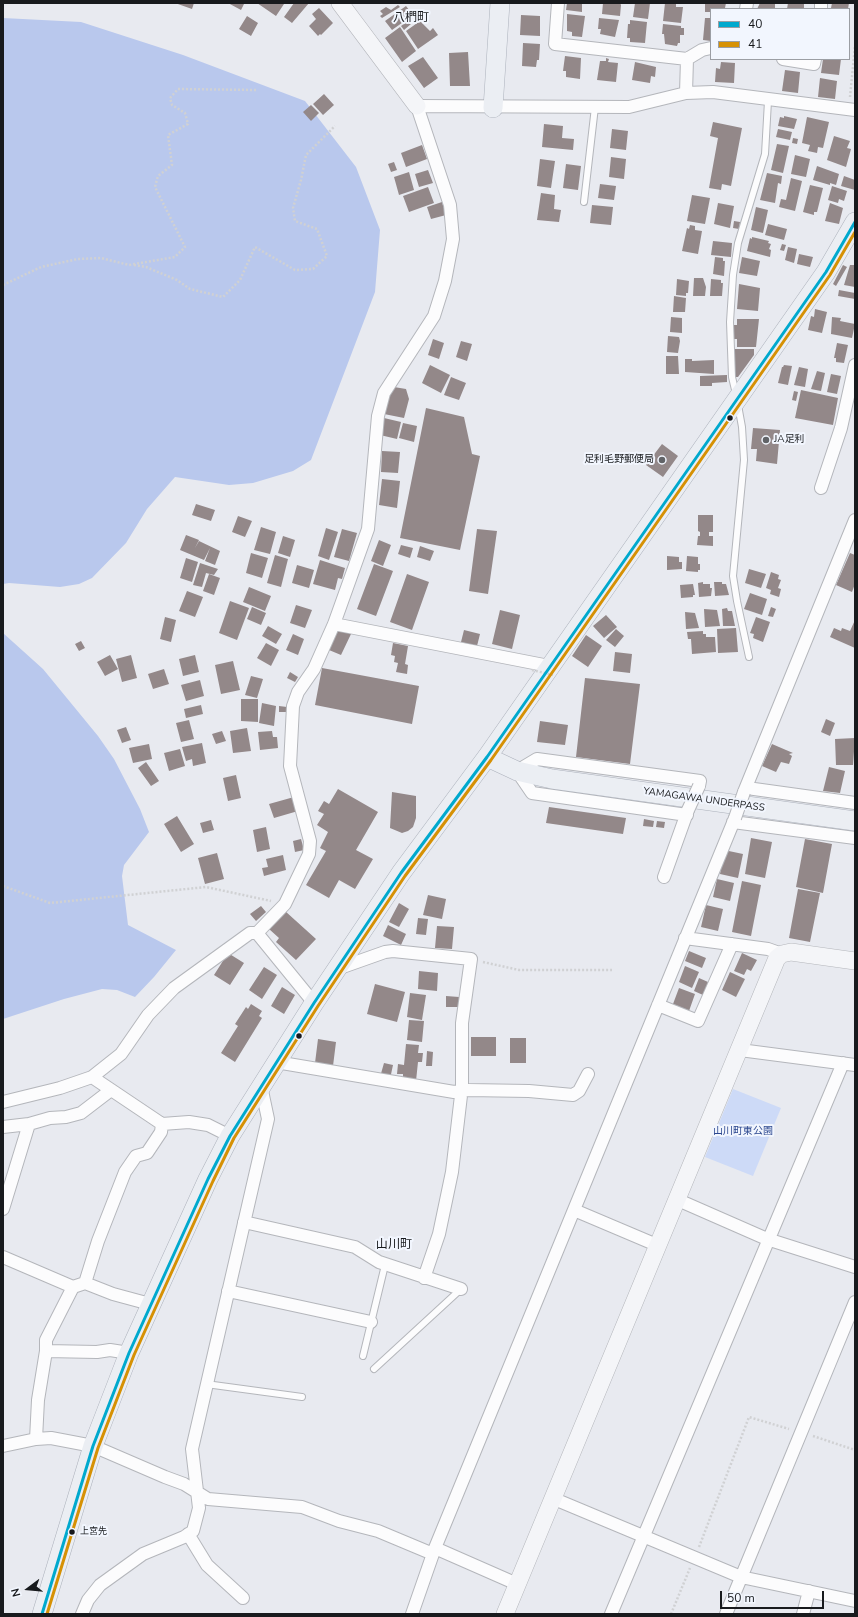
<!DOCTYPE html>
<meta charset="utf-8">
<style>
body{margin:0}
#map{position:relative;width:858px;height:1617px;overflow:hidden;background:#e8eaf0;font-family:"Nunito Sans",sans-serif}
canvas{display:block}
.frame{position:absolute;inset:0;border:4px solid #181a1d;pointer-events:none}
.legend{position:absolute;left:710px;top:8px;width:140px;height:52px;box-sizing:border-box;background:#f2f6fe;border:1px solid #9b9ea4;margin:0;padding:5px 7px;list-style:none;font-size:12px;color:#181a1d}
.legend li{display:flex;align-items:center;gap:8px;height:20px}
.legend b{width:20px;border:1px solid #9b9ea4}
.north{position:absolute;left:8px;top:1569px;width:40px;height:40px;-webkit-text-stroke:3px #f2f6fe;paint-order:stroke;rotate:254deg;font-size:11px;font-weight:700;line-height:16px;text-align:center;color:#181a1d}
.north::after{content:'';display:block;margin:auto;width:14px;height:18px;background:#181a1d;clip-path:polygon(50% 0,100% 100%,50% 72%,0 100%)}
.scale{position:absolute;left:720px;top:1591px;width:104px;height:18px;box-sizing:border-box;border:2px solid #181a1d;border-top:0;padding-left:5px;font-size:12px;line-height:14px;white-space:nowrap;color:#181a1d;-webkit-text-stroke:3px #f2f6fe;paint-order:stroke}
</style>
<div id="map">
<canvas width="858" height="1617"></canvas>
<div class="frame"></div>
<ul class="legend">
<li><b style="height:5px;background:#00a9ce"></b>40</li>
<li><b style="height:5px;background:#d69104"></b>41</li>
</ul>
<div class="north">N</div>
<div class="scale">50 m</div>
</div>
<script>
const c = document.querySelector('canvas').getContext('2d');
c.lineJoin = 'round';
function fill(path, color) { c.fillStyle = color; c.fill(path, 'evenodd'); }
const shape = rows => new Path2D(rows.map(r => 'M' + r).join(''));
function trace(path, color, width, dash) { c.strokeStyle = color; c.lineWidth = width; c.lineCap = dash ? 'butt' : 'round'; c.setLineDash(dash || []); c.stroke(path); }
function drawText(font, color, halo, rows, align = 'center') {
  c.font = font + ' "Nunito Sans","Noto Sans JP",sans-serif'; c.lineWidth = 4; c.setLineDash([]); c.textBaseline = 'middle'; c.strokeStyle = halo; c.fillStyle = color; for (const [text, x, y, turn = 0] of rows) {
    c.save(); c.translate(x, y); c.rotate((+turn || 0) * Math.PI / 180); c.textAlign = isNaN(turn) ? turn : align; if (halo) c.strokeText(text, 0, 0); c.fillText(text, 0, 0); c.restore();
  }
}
fill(shape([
 [733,1089,781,1108,753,1176,705,1157]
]), '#cddaf7');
fill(shape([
 [3,18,81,22,183,55,305,101,356,167,380,230,375,292,311,460,293,471,253,483,229,485,175,477,147,509,126,543,92,578,79,584,60,587,9,583,3,584],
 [3,633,43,669,98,736,114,759,140,809,149,832,124,865,122,876,128,925,176,950,154,977,135,997,117,990,102,989,64,999,3,1019]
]), '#b9c8ed');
fill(shape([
 [175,3,194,3,192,9],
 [228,3,241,3,244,4,241,10],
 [257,3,283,3,284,4,276,16],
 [294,3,309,3,292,23,284,17],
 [567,3,582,3,582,12,566,10],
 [603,3,620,3,621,5,620,16,602,14],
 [635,3,650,3,648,19,633,17],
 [665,3,676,3,676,7,683,7,681,23,663,21],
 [705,3,726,3,725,8,711,9,711,12,705,12],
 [760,3,775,3,775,9,757,9],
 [788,3,804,3,804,9,787,9],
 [832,3,849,3,848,9,831,8],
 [398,5,400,7,382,18,380,16,383,14,380,11,386,7,391,10],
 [406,6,413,15,392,30,385,21],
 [319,8,333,23,321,35,320,34,318,36,309,26,316,19,312,14],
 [567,14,585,16,582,37,572,36,572,32,567,31],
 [521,15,540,16,540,36,520,35],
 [247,16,258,23,251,36,239,29],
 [599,18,619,20,615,37,600,34,601,29,598,29],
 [705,18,711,18,711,41,703,40],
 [630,20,647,22,645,43,630,42,630,38,627,38,628,24,630,24],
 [408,21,411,24,404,30,401,26],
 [420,21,430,31,433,28,438,35,418,49,406,31],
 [663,24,681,26,681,28,684,28,684,35,680,35,680,43,678,43,677,46,665,44,664,34,662,34],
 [400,27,416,51,402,62,385,38],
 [523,43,540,44,539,60,537,60,536,67,522,66],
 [468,52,470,86,450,86,449,53],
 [565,56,581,58,580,79,566,77,566,71,563,71],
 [423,57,438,78,424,88,408,66],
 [606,58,609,59,608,62,618,63,616,82,597,80,600,61,606,61],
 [823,59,841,59,839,75,821,73],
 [635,62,656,67,655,77,651,76,650,83,632,80],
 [721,62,735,63,734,83,715,82,716,68,720,69],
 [785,70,800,72,798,93,782,91],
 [820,78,837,81,835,99,818,97],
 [324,94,334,105,323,115,313,104],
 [311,105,319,113,311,121,303,112],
 [784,116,797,119,794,129,778,126,780,117,784,118],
 [807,117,829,122,823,148,818,147,817,153,808,151,810,145,802,143],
 [713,122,742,128,731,186,722,184,721,190,709,188,718,138,710,136],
 [544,124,563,126,562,138,574,139,573,150,542,147],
 [612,129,628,131,626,150,610,148],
 [778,129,792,132,790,140,776,137],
 [834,136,850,141,847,148,851,149,846,167,827,160],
 [793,138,798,139,797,144,792,143],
 [777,144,789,146,783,173,771,170],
 [422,145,427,159,406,167,401,153],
 [795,155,810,159,806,177,791,174],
 [611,157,626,159,624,179,609,177],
 [540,159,555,161,551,188,537,186],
 [394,162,397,170,391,172,388,164],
 [566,164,581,166,578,190,563,188],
 [817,166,839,174,836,185,830,183,830,185,813,180],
 [428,170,433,183,419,187,415,174],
 [409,172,414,190,399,195,394,177],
 [767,173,782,176,781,184,778,183,775,203,760,200],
 [844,176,855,180,855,190,841,186],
 [791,178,802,181,795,211,779,207,781,199,786,200],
 [600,184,616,186,614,200,598,198],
 [810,185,823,188,817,212,814,212,814,215,803,212],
 [832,186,847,191,844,201,839,199,838,203,828,200],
 [428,187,434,203,409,212,403,196],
 [541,193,555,195,554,209,561,210,559,222,537,220],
 [692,195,710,198,705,224,687,221],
 [442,202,446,215,431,219,427,207],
 [718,203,734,206,730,228,714,224],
 [830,203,843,208,839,224,825,221],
 [592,205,613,207,611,225,590,223],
 [756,207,768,210,763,233,751,230],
 [734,221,740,222,739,229,733,228],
 [768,224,787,229,784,240,765,235],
 [690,225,695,226,695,230,702,231,698,254,682,251,687,228,689,229],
 [752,237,769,241,768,243,771,244,769,249,771,250,770,257,747,251,750,238,752,239],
 [713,241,732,243,731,257,711,255],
 [782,244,786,245,784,251,780,250],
 [788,247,797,249,794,263,785,260],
 [799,254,813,257,810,267,797,264],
 [715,257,723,258,723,261,725,261,724,276,713,274],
 [742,257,760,261,757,276,739,273],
 [843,265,847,267,836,286,833,284],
 [850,265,855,265,855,287,844,285],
 [694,278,703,278,706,287,705,296,693,296],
 [677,279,689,281,688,293,686,293,686,296,676,295],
 [711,279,721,280,721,283,723,283,722,296,710,296],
 [739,284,760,288,758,311,737,309],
 [839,290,855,293,855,299,838,296],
 [674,296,686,298,685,312,673,312],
 [815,309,827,312,822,333,808,330,811,316,814,317],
 [671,317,682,318,682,333,670,332],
 [832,317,841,318,840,321,855,324,852,338,831,334],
 [737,319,759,319,756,347,737,347,737,339,734,339,734,325,737,325],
 [668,336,679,337,680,341,678,353,667,352],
 [433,339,444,343,439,359,428,355],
 [461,341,472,344,467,361,456,357],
 [837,343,848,345,844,363,836,362,836,358,834,358],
 [735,349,754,349,754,355,738,377,735,377],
 [666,356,678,356,679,374,666,374],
 [685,359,692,359,692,361,714,360,714,374,685,372],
 [430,365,450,375,441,393,422,383],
 [784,365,792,366,788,385,778,383,782,367,783,367],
 [799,367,808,369,805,387,794,385],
 [817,371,825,373,821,391,811,389],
 [831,374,841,376,837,394,827,392],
 [727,375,727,382,712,383,712,386,700,386,700,376],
 [451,377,466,383,459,400,444,395],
 [394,387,406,389,409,399,404,418,384,414,387,400],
 [801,390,838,398,833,425,795,418],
 [794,391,798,392,796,401,792,400],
 [426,408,464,417,472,454,480,456,460,550,400,538],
 [384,418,401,422,397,439,380,435],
 [403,423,417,426,414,442,399,438],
 [753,428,780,430,777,464,756,461,757,449,751,449],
 [662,444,678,456,663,477,646,465],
 [382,451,400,452,398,473,381,472],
 [382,479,400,481,397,508,379,505],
 [196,504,215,510,211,521,192,515],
 [698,515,713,515,713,532,709,532,709,536,713,536,713,546,697,545,698,536,700,536,700,532,698,531],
 [238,516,252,521,245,537,232,532],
 [261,527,276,532,270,554,254,550],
 [326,528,338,532,329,560,318,556],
 [342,529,357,533,349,561,334,557],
 [477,529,497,531,488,594,469,591],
 [186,535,199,540,195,548,199,541,220,551,215,565,205,561,210,548,204,560,180,550],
 [283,536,295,540,290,557,278,553],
 [379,540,391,545,383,566,371,561],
 [401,545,413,548,410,558,398,554],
 [420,546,434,551,430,561,417,557],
 [251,553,268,558,262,578,246,573],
 [850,553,855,555,855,584,852,592,836,585],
 [275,555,288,559,281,587,267,583],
 [667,556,679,557,679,562,682,562,682,569,667,570],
 [687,556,698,557,698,564,700,564,700,570,698,570,698,572,686,571],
 [186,558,198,562,192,582,180,578],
 [320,560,345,568,342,579,338,578,335,590,313,584],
 [200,563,218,569,214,575,206,573,202,587,193,585],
 [374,564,393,571,376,616,357,609],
 [297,565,314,570,309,588,292,583],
 [749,569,766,574,761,588,745,583],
 [771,572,779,575,778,579,781,580,778,588,781,589,779,597,770,594,771,590,766,588],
 [209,574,220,578,214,595,203,591],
 [407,574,429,582,412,630,390,622],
 [703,582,703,584,710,584,710,588,712,588,711,596,699,597,698,583],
 [714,582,722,582,722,584,726,584,729,595,715,596],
 [693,584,695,595,693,595,693,597,681,598,680,585],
 [249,587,271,596,265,611,243,602],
 [187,591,203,597,195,617,179,611],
 [750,593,767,599,762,615,744,609],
 [230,601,249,608,237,640,219,633],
 [296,605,312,610,305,628,290,623],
 [252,607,266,613,261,625,247,619],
 [771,607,776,609,773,617,768,616],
 [727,608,728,611,732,611,735,626,723,626,722,609],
 [704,609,717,610,720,626,705,627],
 [500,610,520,615,512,649,492,644],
 [685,612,695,613,699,628,686,629],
 [606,615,617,627,604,638,593,626],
 [165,617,176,620,171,642,160,639],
 [756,617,770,622,763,642,753,638,754,634,750,633],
 [855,620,855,648,830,637,834,628,841,631,842,628,850,631],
 [268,626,282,634,276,644,262,636],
 [338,628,351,634,341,655,329,650],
 [736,628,738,652,718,653,717,629],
 [616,629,624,636,615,647,606,640],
 [464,630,480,634,477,646,461,642],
 [703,631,703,634,706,634,706,637,715,637,716,652,692,654,691,639,688,639,687,632],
 [293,634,304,639,298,655,286,650],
 [586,635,602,646,588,667,572,656],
 [81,641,85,648,79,651,75,644],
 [266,643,279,650,271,666,257,658],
 [393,643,408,646,405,664,408,665,407,674,396,672,398,663,394,662,395,656,391,655],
 [615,652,632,654,630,673,613,671],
 [110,655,118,669,105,676,97,662],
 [131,655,137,678,122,682,116,659],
 [195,655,199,672,183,676,179,659],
 [233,661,240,690,221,694,215,665],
 [322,668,419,686,412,724,315,705],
 [164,669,169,684,153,689,148,674],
 [290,672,298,677,295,682,287,678],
 [251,676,263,679,257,698,245,695],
 [585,678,640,684,630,764,576,757],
 [200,680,204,696,186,701,181,685],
 [241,699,258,699,258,722,241,721],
 [262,703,276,706,274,726,259,723],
 [201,705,203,714,186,718,184,709],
 [279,706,287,707,287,712,279,712],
 [826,719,835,723,830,736,821,732],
 [189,720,194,739,181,742,176,723],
 [540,721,568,725,565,745,537,742],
 [126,727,131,740,122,743,117,730],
 [247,728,251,751,233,753,230,731],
 [222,731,226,741,216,744,212,734],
 [272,731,273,737,277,737,278,748,260,750,258,732],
 [855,738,853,765,836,765,835,739],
 [202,743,206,763,193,766,192,759,186,761,182,747],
 [149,744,152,759,133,763,129,748],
 [772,744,793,753,789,754,792,756,789,764,781,762,776,772,762,766],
 [180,749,185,766,169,771,164,753],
 [146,762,159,781,151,786,138,768],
 [829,767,845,771,840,793,823,791],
 [236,775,241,798,228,801,223,778],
 [338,789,378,812,356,850,373,859,355,889,339,880,329,898,306,885,326,851,320,848,328,832,317,825,324,814,318,811,324,801,329,804],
 [392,792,416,796,416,818,413,827,408,831,402,833,390,828],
 [294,797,298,811,274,818,269,804],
 [549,807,626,818,623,834,546,823],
 [177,816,194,844,181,852,164,824],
 [644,819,654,821,653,827,643,826],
 [211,820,214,830,203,833,200,823],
 [657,821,665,822,664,828,656,827],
 [266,827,270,849,257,852,253,830],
 [751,838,772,842,765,878,745,874],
 [301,839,304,850,295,852,293,841],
 [805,839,832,844,823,893,796,887],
 [724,850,743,854,738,878,720,874],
 [217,853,224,879,205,884,198,858],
 [283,855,286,870,264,876,262,868,268,867,266,859],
 [717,879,734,883,730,901,713,897],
 [742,881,761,885,751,936,732,932],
 [798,889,820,893,810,942,789,938],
 [428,895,446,899,442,919,423,915],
 [399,903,409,909,399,927,389,922],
 [706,905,723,909,718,931,701,927],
 [261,906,266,912,256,921,250,914],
 [285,911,316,939,296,960,276,942,279,938,269,929],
 [418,918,428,919,426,935,416,934],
 [388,925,406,934,401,945,383,936],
 [437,926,454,927,452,949,435,948],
 [689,951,706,958,702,968,685,961],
 [228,953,244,963,230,985,214,975],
 [742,953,757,960,751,971,747,969,744,975,734,971],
 [685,966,699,972,692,988,679,982],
 [264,967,277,975,262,999,249,990],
 [419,971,438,973,437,991,418,989],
 [730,972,745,979,736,997,722,990],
 [699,978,708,982,703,995,694,991],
 [375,984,405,992,397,1022,367,1014],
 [282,987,295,995,284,1014,271,1006],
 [679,988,695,994,689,1011,673,1004],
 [410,993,426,995,422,1020,407,1017],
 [446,996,459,997,459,1007,446,1007],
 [251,1004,262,1011,259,1016,262,1018,235,1062,221,1053,238,1026,235,1024,246,1007,248,1009],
 [409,1020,424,1021,422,1042,407,1040],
 [471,1037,496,1037,496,1056,471,1056],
 [510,1038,526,1038,526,1063,510,1063],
 [318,1039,336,1042,333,1066,315,1063],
 [406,1044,419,1045,418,1053,423,1053,422,1062,418,1062,416,1081,403,1080,403,1074,397,1074,398,1064,404,1065],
 [427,1051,433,1052,432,1066,426,1066],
 [384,1063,393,1065,390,1079,380,1077]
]), '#938889');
const lane = shape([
 [584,202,595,107],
 [736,394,732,377,730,322,733,275,738,243,765,154,768,101],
 [738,405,742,427,744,460,733,576,737,601,749,657],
 [363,1356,385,1265],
 [374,1369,461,1289],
 [206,1384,302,1397]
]);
const street = shape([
 [558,3,555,44,687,59],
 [746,9,747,3],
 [821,9,821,3],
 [783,59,814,64,815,59],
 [686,93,687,59,702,50,711,48],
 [821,488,841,428,855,365],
 [334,624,549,666],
 [747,788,855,803],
 [744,792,855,520],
 [687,815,532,793,517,771,537,759,700,781,699,786],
 [733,822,855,838],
 [664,877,688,810],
 [685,938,768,949,782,954],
 [337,969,385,952,393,951,471,959,462,1023,462,1087,452,1172,439,1234,424,1278],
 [314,1003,257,933,285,904,309,854,310,841,290,766,293,706,298,692,314,669,334,624,368,529,378,416,384,393,434,316,445,281,453,239,450,205,417,106,629,107,686,93,713,92,855,110],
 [658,1005,698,1021,732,944],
 [740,1050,855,1065],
 [276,1062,454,1092,468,1090,529,1091,573,1095,579,1091,588,1074],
 [92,1077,162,1124,189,1122,208,1125,230,1136],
 [3,1102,60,1088,92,1077,121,1054,148,1015,174,988,250,933,257,933],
 [3,1127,29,1124,50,1118,66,1117,81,1113,111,1090],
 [678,1200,767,1239,855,1267],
 [3,1209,29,1124],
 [574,1210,659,1246],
 [244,1222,355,1247,379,1262,461,1289],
 [3,1257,73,1287],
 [85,1283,113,1294,150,1304],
 [228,1291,371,1322],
 [46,1351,97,1352,110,1350,129,1353],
 [36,1439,38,1400,46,1351,46,1340,73,1287,85,1283,98,1241,125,1172,136,1156,147,1153,161,1132,162,1124],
 [3,1446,36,1439,51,1438,93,1446,165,1477,184,1484,208,1499,302,1507,339,1521,378,1531,433,1554],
 [552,1498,741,1577,855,1601],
 [188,1534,207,1565,243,1598],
 [435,1548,517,1584],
 [82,1614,88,1600,100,1585,143,1554,184,1537,193,1531,199,1508,192,1449,268,1119,261,1086],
 [412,1614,435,1548,735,818],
 [611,1614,843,1063],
 [726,1614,855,1302],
 [803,1614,809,1591]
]);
const secondary = shape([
 [340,3,417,106],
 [505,1614,777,958,782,954,791,952,855,961]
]);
const primary = shape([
 [493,108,500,3],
 [487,757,517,771,552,779,855,821],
 [42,1614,93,1446,129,1353,208,1179,230,1136,314,1003,401,873,487,757,826,272,855,222]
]);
trace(lane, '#b4b6bb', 8);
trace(street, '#b4b6bb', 14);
trace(secondary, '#b4b6bb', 18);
trace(primary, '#acb1bb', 20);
trace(shape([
 [850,97,855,46],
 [134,265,146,267,177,280,190,289,223,297,240,280,255,247,295,270,313,269,327,256,317,229,295,221,293,208,301,180,306,155,335,126],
 [3,285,41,267,78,259,101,258,129,265,175,257,185,247,155,187,158,176,172,165,168,135,188,124,185,113,172,105,170,98,178,89,258,90],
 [3,886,50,903,206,887,271,901],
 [483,962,519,970,612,970],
 [813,1436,855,1450],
 [699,1547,749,1417,789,1429],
 [671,1614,690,1568]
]), '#d0d1d3', 2.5, [2, 2]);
trace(lane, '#fcfcfd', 6);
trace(street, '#fcfcfd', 12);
trace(secondary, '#f4f5f8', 17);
trace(primary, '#ebeef3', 19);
const streetBridge = shape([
 [688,810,699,786],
 [735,818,744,792]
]);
trace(streetBridge, '#b4b6bb', 14, []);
trace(shape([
 [532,670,553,675]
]), '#d0d1d3', 2.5, [2, 2]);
trace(streetBridge, '#fcfcfd', 12);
trace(shape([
 [42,1614,93,1446,129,1353,208,1179,230,1136,314,1003,401,873,487,757,826,272,855,222]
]), '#00a9ce', 3);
trace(shape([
 [47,1614,98,1448,134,1355,213,1181,234,1138,318,1006,405,876,491,760,830,275,855,232]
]), '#d69104', 3);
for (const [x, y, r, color] of [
 [730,418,3.5,"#181a1d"],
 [766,440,4,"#616367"],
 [662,460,4,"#616367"],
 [299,1036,3.5,"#181a1d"],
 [72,1532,3.5,"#181a1d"]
]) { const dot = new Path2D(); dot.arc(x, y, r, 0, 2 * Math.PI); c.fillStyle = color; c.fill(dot); trace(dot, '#f2f6fe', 1.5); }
drawText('9px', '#181a1d', '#f2f6fe', [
 ["上宮先",80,1532]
], 'left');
drawText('10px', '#181a1d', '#f2f6fe', [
 ["JA足利",774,440],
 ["足利毛野郵便局",654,460,"right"]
], 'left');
drawText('10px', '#181a1d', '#f2f6fe', [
 ["YAMAGAWA UNDERPASS",704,800,8]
]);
drawText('10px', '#2b478f', '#f2f6fe', [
 ["山川町東公園",743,1132]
]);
drawText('12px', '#181a1d', '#f2f6fe', [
 ["八椚町",411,18],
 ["山川町",394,1245]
]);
</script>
